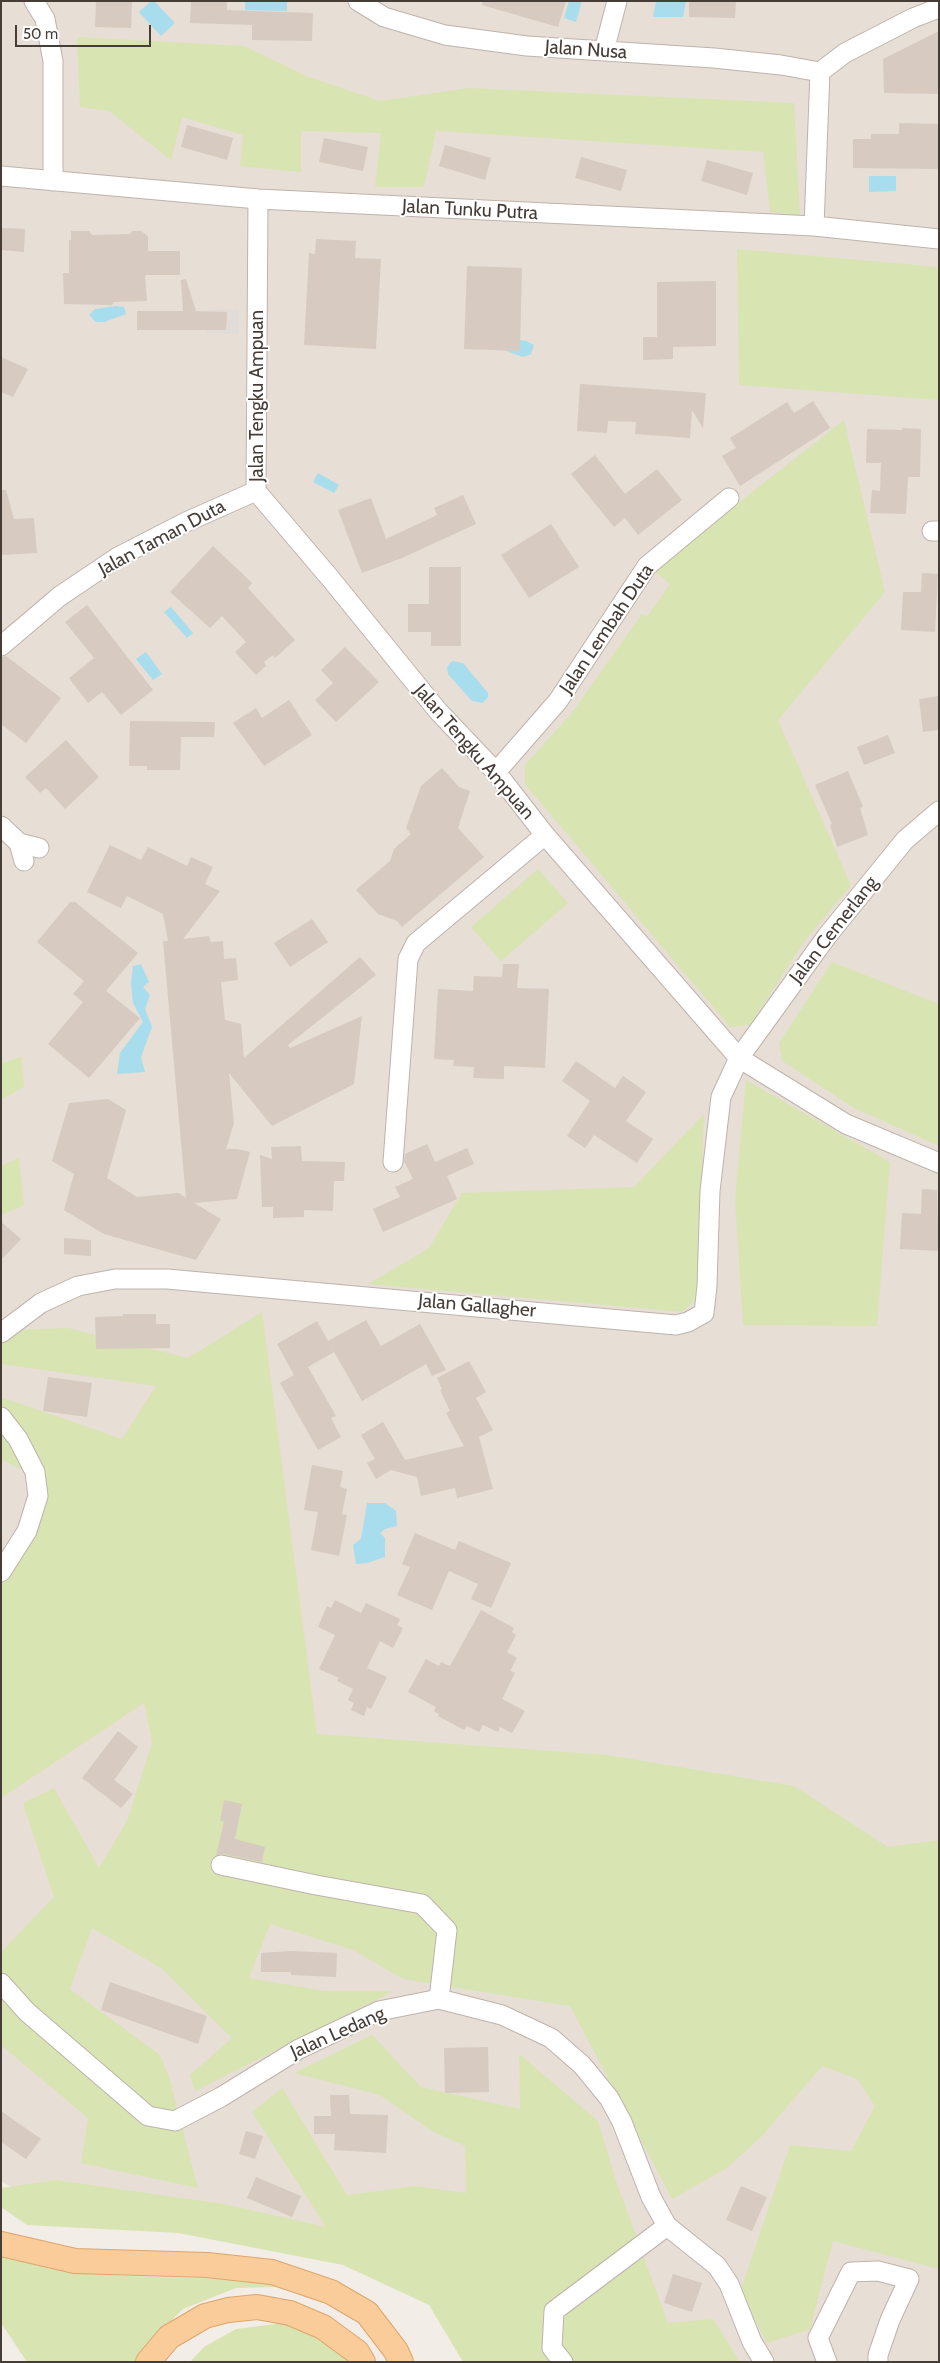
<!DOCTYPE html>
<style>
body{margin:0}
#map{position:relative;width:940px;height:2363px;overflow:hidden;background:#f3ede8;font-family:Cabin,sans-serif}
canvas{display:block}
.frame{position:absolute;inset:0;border:2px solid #463d37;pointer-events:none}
.scale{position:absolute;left:15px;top:25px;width:136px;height:22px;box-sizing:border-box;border:2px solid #463d37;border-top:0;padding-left:6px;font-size:15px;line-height:18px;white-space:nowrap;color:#463d37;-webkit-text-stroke:4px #fff;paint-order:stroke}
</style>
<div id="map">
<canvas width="940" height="2363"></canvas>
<div class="frame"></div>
<div class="scale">50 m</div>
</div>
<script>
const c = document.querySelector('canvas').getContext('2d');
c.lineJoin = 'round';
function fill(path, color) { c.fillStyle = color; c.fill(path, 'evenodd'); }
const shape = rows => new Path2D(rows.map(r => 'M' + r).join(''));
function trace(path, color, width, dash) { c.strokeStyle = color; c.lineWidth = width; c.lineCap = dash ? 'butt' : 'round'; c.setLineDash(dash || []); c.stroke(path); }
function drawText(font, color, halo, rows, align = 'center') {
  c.font = font + ' Cabin,sans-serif'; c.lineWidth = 4; c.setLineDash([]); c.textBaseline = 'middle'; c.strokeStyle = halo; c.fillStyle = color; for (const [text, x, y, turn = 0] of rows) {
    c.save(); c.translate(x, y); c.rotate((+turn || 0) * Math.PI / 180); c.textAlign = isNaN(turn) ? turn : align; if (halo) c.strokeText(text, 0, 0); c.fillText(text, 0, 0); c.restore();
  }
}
fill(shape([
 [1,1,939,1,939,2362,496,2362,432,2275,47,2208,1,2181]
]), '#e7ded6');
fill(shape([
 [207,309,239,309,239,334,207,334]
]), '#e2dcd9');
fill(shape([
 [77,37,244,46,306,76,380,101,469,88,794,103,800,215,770,212,763,152,436,131,424,187,375,187,381,133,301,131,301,172,240,166,243,135,182,117,171,160,109,111,80,107],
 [737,249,939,267,939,400,739,385],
 [844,420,885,592,778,720,851,885,804,942,750,1025,730,1027,525,784,525,765,571,714,642,614,647,617,670,584,653,570],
 [538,869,568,903,501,961,471,927],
 [832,962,939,1004,939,1146,854,1108,782,1061,779,1043],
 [21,1056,24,1087,1,1100,1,1064],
 [746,1080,890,1162,877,1326,743,1325,735,1200],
 [704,1114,697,1298,683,1312,368,1284,429,1248,462,1193,634,1187],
 [19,1158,24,1205,1,1215,1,1166],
 [262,1312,317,1734,608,1755,794,1786,888,1847,939,1840,939,2269,833,2241,810,2329,767,2343,740,2292,790,2145,851,2151,875,2106,857,2079,822,2066,762,2136,727,2168,672,2199,570,2006,403,1979,353,1950,270,1924,249,1978,324,1991,394,1991,195,2091,190,2075,232,2038,161,1968,92,1928,70,1989,160,2055,170,2080,198,2188,81,2163,88,2118,1,2045,1,1952,54,1897,23,1803,54,1788,99,1868,128,1819,152,1742,144,1703,1,1798,1,1552,18,1558,44,1481,1,1459,1,1397,122,1439,156,1386,1,1364,1,1341,10,1330,68,1328,188,1358],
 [372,2035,421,2087,520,2109,519,2054,598,2121,616,2181,668,2323,713,2319,740,2362,463,2362,429,2305,343,2265,178,2233,27,2225,1,2207,1,2188,56,2180,224,2204,326,2227,252,2112,282,2088,347,2195,415,2186,466,2193,465,2146,432,2131,380,2095,294,2073],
 [1,2251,61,2271,126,2276,261,2280,281,2287,236,2288,183,2309,142,2350,137,2362,27,2362,1,2323],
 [283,2323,325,2334,357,2362,190,2362,204,2347,236,2329]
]), '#d8e5b2');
fill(shape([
 [151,1,154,1,175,23,161,36,139,12],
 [245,1,287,1,287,11,245,10],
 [569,1,582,1,576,22,564,18],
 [656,1,686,1,683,17,653,17],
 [869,176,896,176,896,191,869,192],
 [116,306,124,307,126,314,104,322,96,322,89,315,95,309],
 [501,337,526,341,534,345,531,354,523,357,501,349],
 [318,473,339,485,334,493,313,482],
 [171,607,193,633,187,638,164,612],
 [146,652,162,674,153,680,136,659],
 [452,661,463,663,488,693,488,697,483,703,472,701,448,674,447,667],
 [141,964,149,982,143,987,150,995,145,1009,152,1027,141,1057,145,1072,117,1074,120,1053,143,1022,133,1003,131,983,133,966],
 [367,1503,385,1503,396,1511,397,1526,385,1529,380,1533,385,1538,385,1557,367,1563,356,1564,353,1545,361,1539]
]), '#a7dded');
fill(shape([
 [96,1,132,1,131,28,95,27],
 [191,1,227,1,227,10,313,13,312,41,252,40,252,25,190,23],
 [483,1,566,1,558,27,482,5],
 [689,1,736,1,735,18,689,17],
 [939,31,939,94,884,93,883,59],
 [899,123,939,124,939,169,853,168,853,139,871,139,871,134,899,134],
 [187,125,233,138,227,160,181,147],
 [324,138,368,147,363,171,319,162],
 [445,145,491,158,485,180,439,166],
 [581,157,627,170,621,191,575,178],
 [707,160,753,173,747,195,701,181],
 [1,228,25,229,24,252,1,250],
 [71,231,89,231,92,235,130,234,132,231,141,231,148,236,148,251,180,251,180,275,145,275,147,301,114,302,112,305,64,304,63,273,69,273,69,240,71,240],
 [316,239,356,241,355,258,381,259,376,349,304,345,309,253,315,254],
 [467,266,522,268,520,351,464,349],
 [186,279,196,311,227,312,226,330,137,330,137,311,183,311,181,280],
 [716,281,716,346,673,347,673,359,643,360,643,337,657,337,657,282],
 [1,357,28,369,13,397,1,392],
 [580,384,706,393,703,428,692,410,690,438,635,434,636,422,608,421,607,433,577,431],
 [813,401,830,428,740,486,722,456,736,448,730,438,787,402,794,413],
 [902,428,921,429,920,477,908,477,906,514,870,513,872,490,880,491,881,463,866,463,867,429,902,430],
 [595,455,625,494,657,469,682,500,638,535,625,518,614,527,571,474],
 [1,490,6,490,14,519,34,518,37,553,1,555],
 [463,495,476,524,402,558,362,573,338,510,371,498,386,539,437,515,434,508],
 [551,524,579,567,529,598,501,555],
 [213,546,252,583,248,588,295,640,275,658,273,655,264,662,266,666,256,675,235,652,246,642,222,616,210,628,170,592],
 [429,567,461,567,461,646,431,646,431,632,408,632,408,604,429,604],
 [922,573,938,574,935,632,901,630,903,592,921,592],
 [87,605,153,690,121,715,102,692,88,703,69,678,94,658,65,622],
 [345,647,379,682,336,722,315,700,333,683,321,670],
 [6,656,61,698,26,743,1,724,1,657],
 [939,696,939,730,923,732,919,699],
 [289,700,312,735,264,766,233,723,256,708,262,718],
 [130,721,215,722,214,737,181,737,180,770,147,770,147,766,129,766],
 [888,735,895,753,864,765,857,747],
 [66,740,99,777,65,809,46,788,40,793,25,777],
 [442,768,459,787,470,791,458,828,484,857,402,927,397,921,378,914,356,890,390,861,394,849,411,834,406,828,421,786],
 [848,771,863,807,860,808,868,835,837,847,830,825,832,824,815,785],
 [110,845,141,860,148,847,187,866,191,857,213,867,205,884,220,891,183,939,209,936,211,942,223,941,224,959,236,958,238,980,221,982,225,1020,241,1024,244,1058,360,957,376,975,288,1045,290,1048,362,1016,354,1084,272,1126,229,1073,234,1123,226,1149,237,1149,250,1152,237,1199,194,1203,221,1219,196,1260,104,1234,64,1210,74,1174,52,1161,69,1103,108,1099,126,1110,107,1178,137,1197,178,1193,186,1198,163,941,168,941,163,914,127,896,121,908,87,892],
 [70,902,75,902,138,953,106,991,140,1018,89,1078,48,1044,83,1002,73,994,84,981,37,942],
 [312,919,328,942,290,967,274,943],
 [503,964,519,964,517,988,549,989,545,1068,504,1066,504,1079,473,1078,474,1067,453,1066,454,1060,434,1059,438,989,473,991,474,976,502,977],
 [576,1061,615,1088,623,1076,646,1092,626,1121,653,1139,637,1163,594,1135,585,1148,567,1136,590,1101,562,1081],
 [427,1144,435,1162,467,1148,474,1164,447,1176,457,1199,383,1232,373,1209,400,1197,395,1187,413,1179,404,1161,405,1154],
 [301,1146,302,1161,345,1162,344,1181,334,1181,333,1211,304,1210,304,1217,273,1218,273,1207,262,1207,260,1155,272,1159,271,1147],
 [922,1189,937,1190,939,1251,900,1249,902,1213,921,1214],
 [1,1222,21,1239,1,1260],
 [64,1238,91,1240,91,1256,64,1254],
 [123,1314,156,1314,156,1324,170,1324,170,1348,96,1349,95,1317,123,1316],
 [366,1320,381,1346,420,1324,446,1370,432,1376,426,1364,362,1401,328,1341],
 [317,1321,334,1352,308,1367,336,1416,331,1418,341,1437,318,1450,280,1383,294,1375,277,1344],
 [469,1361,486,1392,476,1398,493,1430,479,1437,493,1489,457,1498,455,1488,421,1496,417,1477,391,1470,376,1479,367,1463,375,1459,361,1435,383,1422,405,1460,464,1446,446,1413,450,1411,440,1390,442,1389,437,1378],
 [48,1377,92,1383,87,1417,43,1411],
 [312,1465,343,1471,340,1487,347,1489,342,1514,347,1515,339,1556,311,1550,318,1512,304,1510],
 [415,1533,455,1550,459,1541,511,1563,491,1608,471,1599,478,1584,449,1571,432,1610,397,1595,410,1567,402,1564],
 [335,1600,361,1613,366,1603,400,1619,397,1625,403,1628,393,1648,380,1641,367,1668,387,1677,371,1709,367,1707,364,1716,351,1710,354,1703,348,1700,353,1689,337,1681,339,1678,319,1669,335,1635,318,1627,327,1606,331,1608],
 [481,1610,514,1628,512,1632,516,1635,507,1652,517,1658,510,1671,515,1673,502,1699,525,1711,512,1733,500,1727,498,1732,483,1725,479,1732,467,1726,464,1730,438,1716,439,1714,434,1711,436,1707,408,1692,426,1659,439,1666,441,1662,450,1666],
 [118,1731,138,1747,114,1780,133,1794,121,1808,82,1778],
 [224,1800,242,1804,235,1839,265,1847,262,1862,223,1854,216,1855,224,1822,220,1821],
 [291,1951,337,1953,336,1977,291,1975,291,1972,261,1972,261,1953],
 [110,1982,207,2016,198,2044,101,2010],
 [488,2047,489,2092,445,2093,444,2048],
 [330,2095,349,2095,350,2114,388,2115,386,2153,334,2150,335,2134,314,2134,314,2116,331,2116],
 [1,2111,41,2139,26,2159,1,2142],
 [246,2131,263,2136,255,2159,239,2154],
 [256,2177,301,2196,292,2217,247,2198],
 [741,2186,767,2197,752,2231,726,2220],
 [673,2274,702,2283,692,2312,664,2303]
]), '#d7cac0');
const minor = shape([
 [34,1,45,19,53,61,53,181],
 [358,1,384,17,445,35,527,46,714,58,781,65,820,72,845,53,913,18,939,8],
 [604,51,617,1],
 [1,176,258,199,814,226,939,239],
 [258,199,256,491,330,578,438,711,496,772,545,835,739,1058,846,1124,939,1163],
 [814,226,820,72],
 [932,531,939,531],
 [1,646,60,596,118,557,186,522,256,491],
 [496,772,558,701,647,566,729,498],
 [1,826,19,843,24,861],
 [19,843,39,848],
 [393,1162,408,959,416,943,545,835],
 [1,1333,41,1303,78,1286,115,1279,167,1279,676,1325,688,1322,704,1313,707,1286,710,1191,721,1097,739,1058,827,936,905,840,939,811],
 [1,1417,18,1439,35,1472,38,1496,27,1531,1,1572],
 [221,1865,316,1885,422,1904,447,1930,439,1999],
 [1,1983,27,2012,148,2116,175,2121,221,2097,299,2049,379,2011,439,1999,502,2015,551,2038,582,2065,609,2098,622,2122,651,2197,667,2226,717,2266,729,2284,752,2342,764,2362],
 [563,2362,552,2348,554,2311,667,2226],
 [827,2362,818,2338,851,2272,878,2271,909,2279,890,2320,878,2355,878,2362]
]);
const major = shape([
 [1,2244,75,2261,207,2265,272,2272,331,2292,367,2313,396,2351,401,2362],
 [148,2362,169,2337,205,2316,228,2310,257,2307,290,2313,323,2327,357,2352,363,2362]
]);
trace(minor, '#beb3ab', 21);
trace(major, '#dea56b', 26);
trace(minor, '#fff', 19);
trace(major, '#f9cc9a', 24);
drawText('19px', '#463d37', '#fff', [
 ["Jalan Nusa",586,50,4],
 ["Jalan Tunku Putra",470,210,3],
 ["Jalan Tengku Ampuan",257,396,-90],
 ["Jalan Taman Duta",162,538,-28],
 ["Jalan Lembah Duta",607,629,-56],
 ["Jalan Tengku Ampuan",474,752,49],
 ["Jalan Cemerlang",834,930,-52],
 ["Jalan Gallagher",477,1306,5],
 ["Jalan Ledang",338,2033,-24]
]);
</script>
